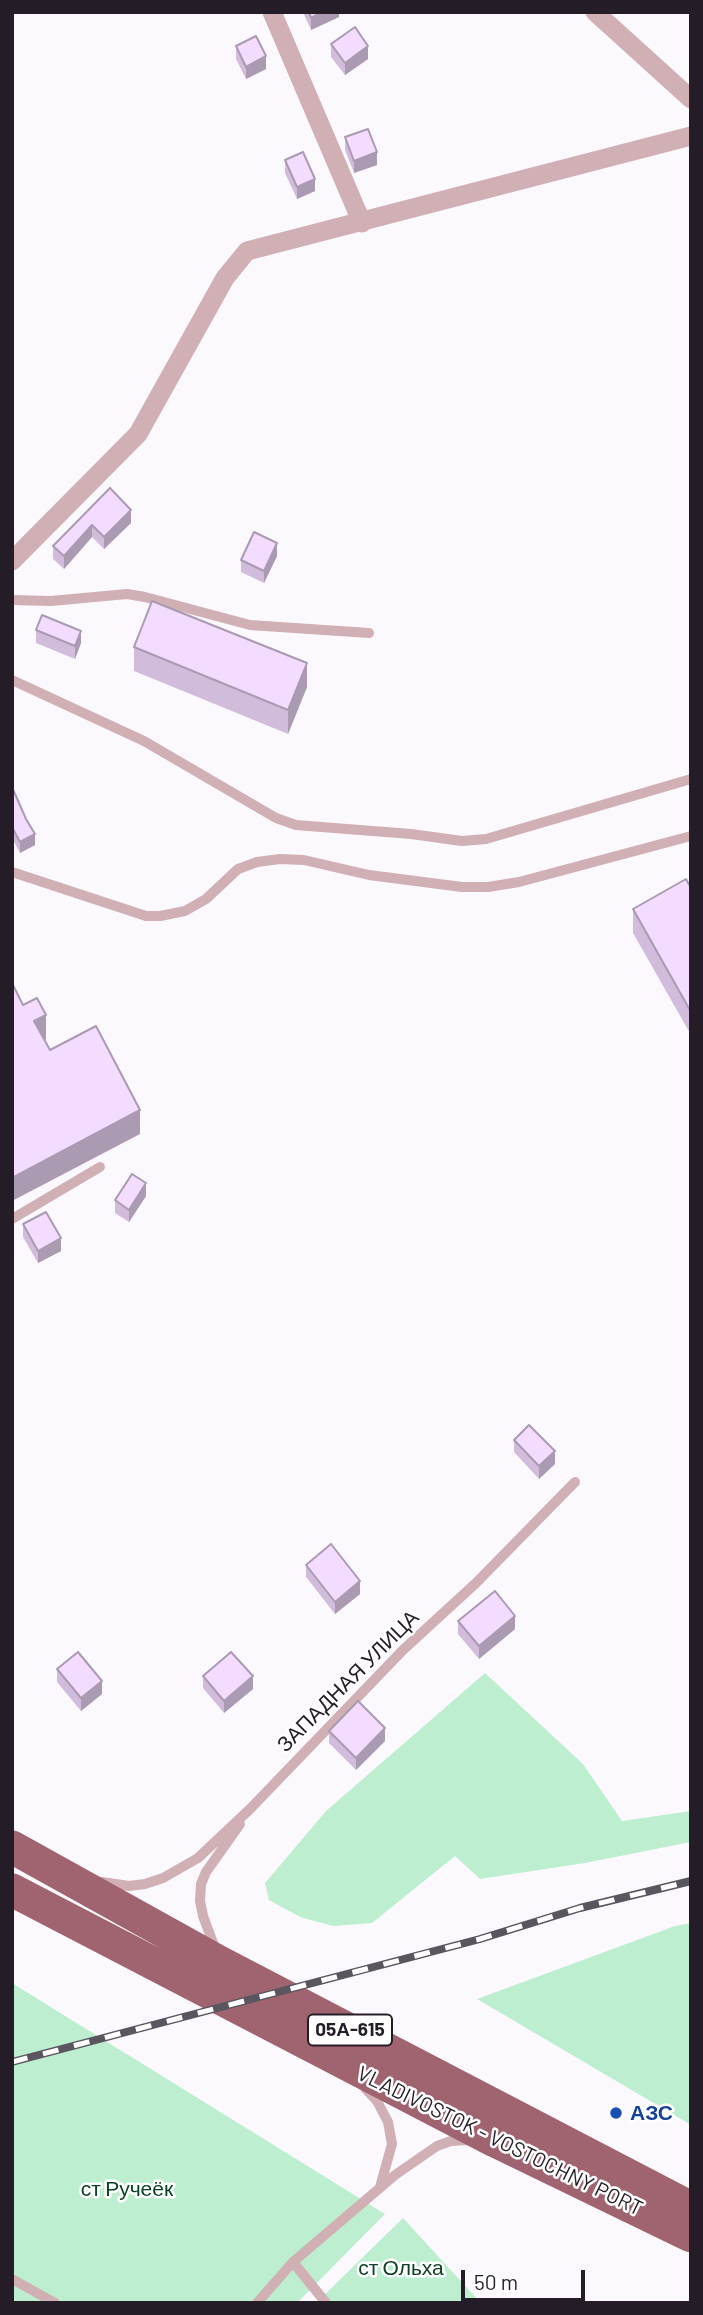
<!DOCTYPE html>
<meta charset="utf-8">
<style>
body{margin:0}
#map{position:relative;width:703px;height:2315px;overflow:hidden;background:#fcf9fe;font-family:Barlow,sans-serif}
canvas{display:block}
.frame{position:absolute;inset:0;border:14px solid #241d28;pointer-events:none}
.scale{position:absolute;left:461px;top:2270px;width:124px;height:32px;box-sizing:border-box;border:4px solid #241d28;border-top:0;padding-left:9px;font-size:21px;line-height:24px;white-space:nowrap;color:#241d28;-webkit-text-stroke:5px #fff;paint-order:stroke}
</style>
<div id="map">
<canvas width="703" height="2315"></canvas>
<div class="frame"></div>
<div class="scale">50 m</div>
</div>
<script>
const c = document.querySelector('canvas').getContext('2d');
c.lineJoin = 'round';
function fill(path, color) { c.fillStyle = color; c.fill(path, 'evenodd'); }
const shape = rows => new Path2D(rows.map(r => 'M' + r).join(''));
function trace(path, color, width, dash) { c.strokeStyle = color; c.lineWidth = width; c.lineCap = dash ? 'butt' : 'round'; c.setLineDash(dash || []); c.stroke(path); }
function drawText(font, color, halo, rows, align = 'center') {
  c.font = font + ' Barlow,sans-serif'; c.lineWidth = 5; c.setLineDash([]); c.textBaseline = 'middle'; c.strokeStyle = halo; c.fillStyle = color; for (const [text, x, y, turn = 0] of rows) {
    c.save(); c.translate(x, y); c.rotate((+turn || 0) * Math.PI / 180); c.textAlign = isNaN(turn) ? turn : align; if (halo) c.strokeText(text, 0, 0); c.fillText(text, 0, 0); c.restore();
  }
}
fill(shape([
 [485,1673,583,1764,622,1821,691,1811,691,1842,585,1863,480,1879,455,1856,372,1923,333,1926,300,1917,269,1900,265,1883,326,1811],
 [691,1923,691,2125,477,1999,675,1926],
 [12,1983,385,2214,297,2303,12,2303],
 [403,2218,481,2303,316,2303]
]), '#bdeed0');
trace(shape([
 [12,600,51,601,127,594,145,597,250,625,369,633],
 [12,680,144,741,276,818,296,825,411,834,462,841,486,839,691,779],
 [12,872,146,916,160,916,185,911,206,899,238,869,257,862,280,859,304,860,369,875,462,887,488,887,519,882,691,836],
 [12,1219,100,1167],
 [102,1882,129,1886,145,1884,163,1878,198,1858,250,1809,403,1650,476,1583,575,1482],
 [216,1951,203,1916,200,1901,201,1884,206,1872,240,1824],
 [366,2089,377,2101,388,2122,392,2144,380,2187],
 [293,2262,326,2303],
 [12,2279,55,2303],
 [257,2303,293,2262,395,2175,437,2146,451,2141,469,2140]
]), '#d0afb5', 10);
trace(shape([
 [272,12,362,223],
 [595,12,691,99],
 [12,561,138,434,225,278,247,251,691,136]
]), '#d0afb5', 19);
trace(shape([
 [12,1847,219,1962,691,2208],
 [12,1890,495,2141,691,2236]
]), '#a06471', 33);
const rail = shape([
 [12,2062,480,1939,580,1908,691,1881]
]);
trace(rail, '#5b555f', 8);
trace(rail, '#fff', 5, [16]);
fill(shape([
 [303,12,339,12,339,17,311,30],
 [331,44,368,59,345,75,331,57],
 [236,46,266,69,246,79,236,59],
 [345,137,377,165,354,173,345,150],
 [285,160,315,191,297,199,285,173],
 [110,488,131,523,104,549,92,537,64,569,53,559,53,546],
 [277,556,264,583,241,572,241,560],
 [36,630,81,643,75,659,36,643],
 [134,647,307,687,288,734,134,671],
 [12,787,35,845,20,853,12,838],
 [691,888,691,1035,633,933,633,909],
 [146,1196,129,1222,115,1213,115,1200],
 [23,1224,61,1251,38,1263,23,1237],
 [514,1440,555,1464,539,1479,514,1452],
 [306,1565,360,1594,335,1614,306,1577],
 [458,1621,515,1629,479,1659,458,1634],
 [57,1669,102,1694,81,1711,57,1682],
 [203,1676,253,1689,224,1713,203,1688],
 [329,1731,385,1741,356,1770,329,1743]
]), '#d1bddb');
fill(shape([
 [322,12,339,12,339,17,311,30,311,18],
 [368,46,368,59,345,75,345,63],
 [266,56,266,69,246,79,246,67],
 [377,152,377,165,354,173,354,161],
 [315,179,315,191,297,199,297,187],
 [131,510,131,523,104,549,104,537],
 [92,525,92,537,64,569,64,556],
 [277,543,277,556,264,583,264,571],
 [81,631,81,643,75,659,75,646],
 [307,663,307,687,288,734,288,710],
 [35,834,35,845,20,853,20,842],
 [46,1015,46,1039,34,1045,34,1021],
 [140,1110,140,1134,12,1201,12,1178],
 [146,1183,146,1196,129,1222,129,1210],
 [61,1238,61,1251,38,1263,38,1251],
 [555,1451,555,1464,539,1479,539,1466],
 [360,1581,360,1594,335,1614,335,1602],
 [515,1616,515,1629,479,1659,479,1646],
 [253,1676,253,1689,224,1713,224,1701],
 [102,1681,102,1694,81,1711,81,1698],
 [385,1728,385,1741,356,1770,356,1758]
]), '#aa9ab2');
const building = shape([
 [309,12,322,12,311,18,309,12],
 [355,27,368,46,345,63,331,44,355,27],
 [256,36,266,56,246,67,236,46,256,36],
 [368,129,377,152,354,161,345,137,368,129],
 [303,152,315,179,297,187,285,160,303,152],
 [110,488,131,510,104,537,92,525,64,556,53,546,110,488],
 [254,532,277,543,264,571,241,560,254,532],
 [152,601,307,663,288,710,134,647,152,601],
 [42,615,81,631,75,646,36,630,42,615],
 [12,787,26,819,35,834,20,842,12,827,12,787],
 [686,879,691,888,691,1012,633,909,686,879],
 [12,983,23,1005,37,998,46,1015,34,1021,50,1050,96,1026,140,1110,12,1178,12,983],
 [132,1174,146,1183,129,1210,115,1200,132,1174],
 [46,1212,61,1238,38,1251,23,1224,46,1212],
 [529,1425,555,1451,539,1466,514,1440,529,1425],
 [331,1544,360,1581,335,1602,306,1565,331,1544],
 [495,1591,515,1616,479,1646,458,1621,495,1591],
 [78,1652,102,1681,81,1698,57,1669,78,1652],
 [231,1652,253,1676,224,1701,203,1676,231,1652],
 [358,1701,385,1728,356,1758,329,1731,358,1701]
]);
fill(building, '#f3dcff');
trace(building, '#aa9ab2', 2);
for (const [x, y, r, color] of [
 [616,2113,7,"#1a4fb4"]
]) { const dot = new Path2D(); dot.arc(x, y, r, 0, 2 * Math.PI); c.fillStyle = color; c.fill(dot); trace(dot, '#fff', 2.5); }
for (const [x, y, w] of [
 [350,2030,84]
]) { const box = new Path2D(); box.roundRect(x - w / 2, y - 15.5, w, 31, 5); c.fillStyle = '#fff'; c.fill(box); trace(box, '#241d28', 2); }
drawText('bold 19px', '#241d28', null, [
 ["05А-615",350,2030]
]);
drawText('21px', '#241d28', '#fff', [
 ["ЗАПАДНАЯ УЛИЦА",348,1681,-45],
 ["VLADIVOSTOK - VOSTOCHNY PORT",500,2141,26]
]);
drawText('bold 21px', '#164399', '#fff', [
 ["АЗС",630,2113]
], 'left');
drawText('21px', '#0c4128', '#fff', [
 ["ст Ручеёк",127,2189],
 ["ст Ольха",401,2268]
]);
</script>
